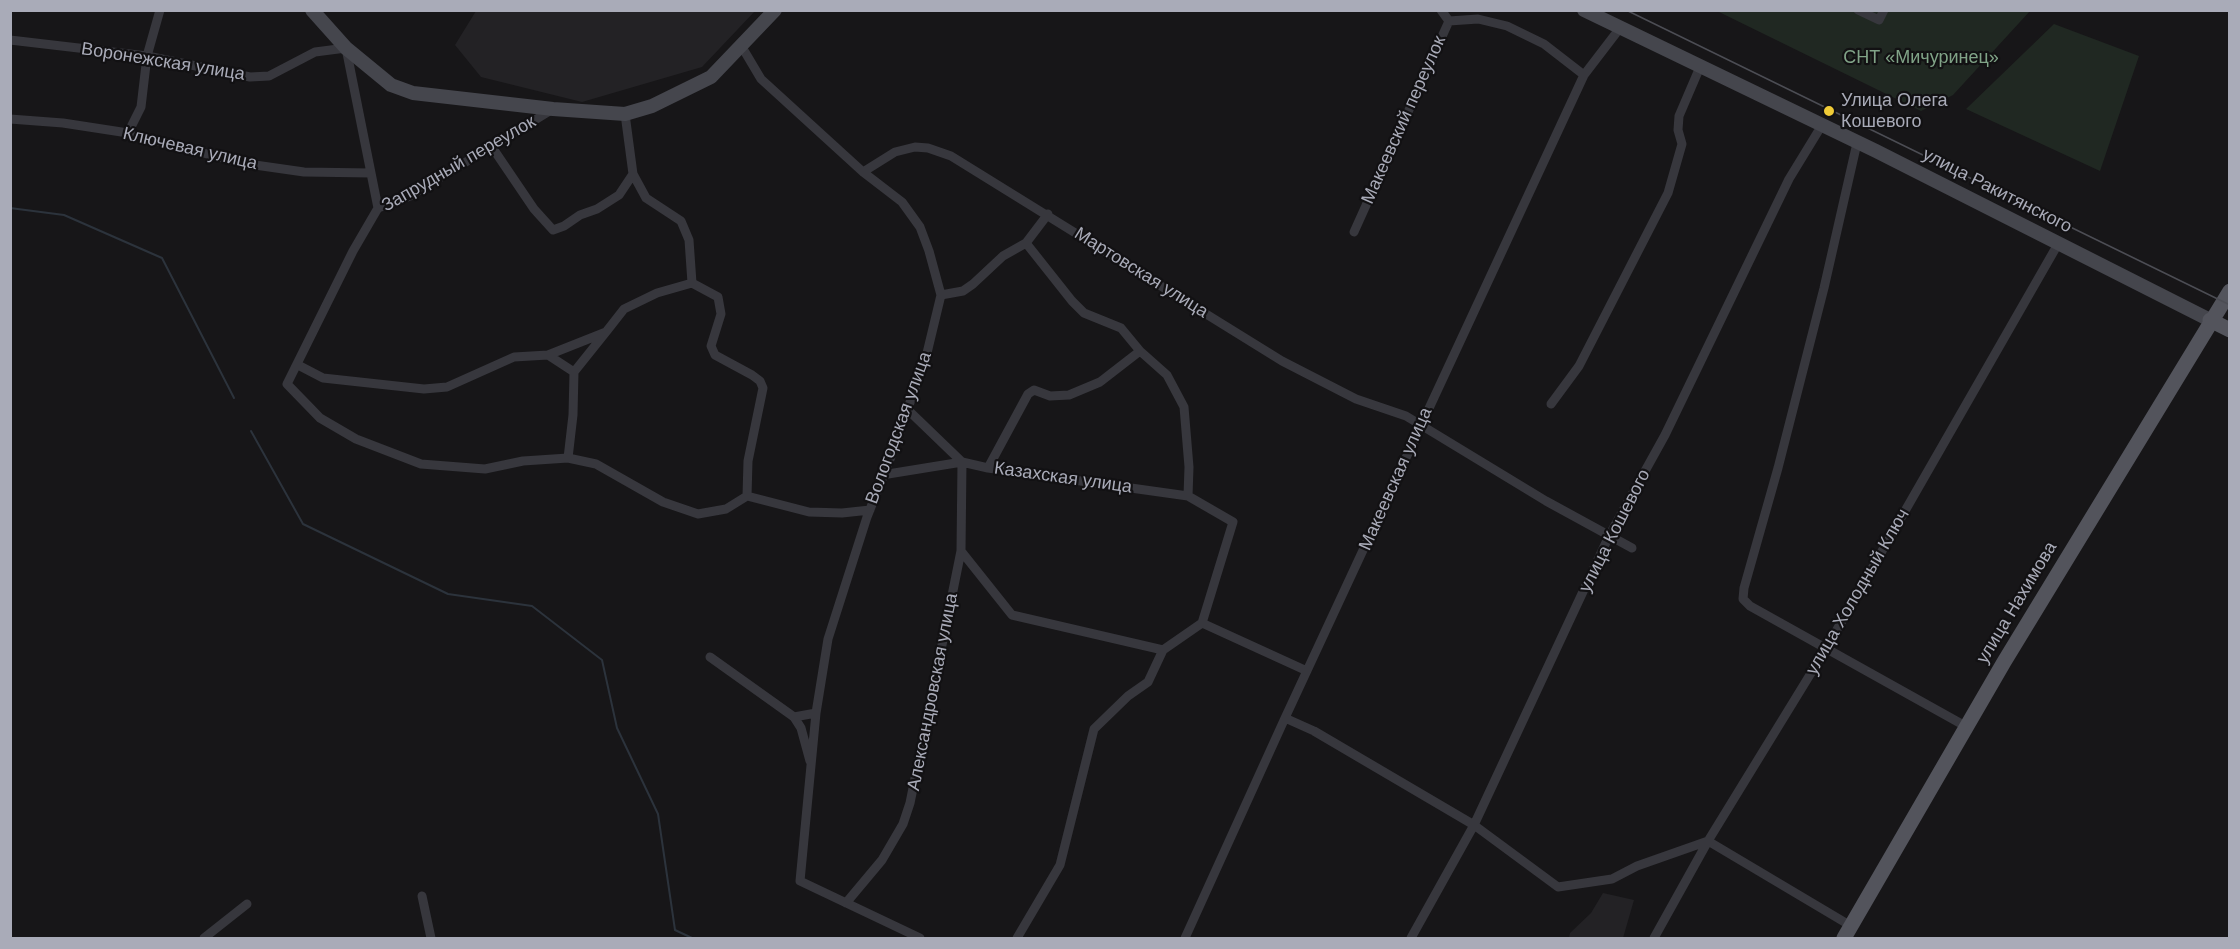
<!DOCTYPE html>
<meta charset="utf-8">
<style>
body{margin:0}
#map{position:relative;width:2240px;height:949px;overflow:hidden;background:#171618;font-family:Helvetica,sans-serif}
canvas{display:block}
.frame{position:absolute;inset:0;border:12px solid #a9abb8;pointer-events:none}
</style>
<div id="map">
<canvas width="2240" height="949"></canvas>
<div class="frame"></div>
</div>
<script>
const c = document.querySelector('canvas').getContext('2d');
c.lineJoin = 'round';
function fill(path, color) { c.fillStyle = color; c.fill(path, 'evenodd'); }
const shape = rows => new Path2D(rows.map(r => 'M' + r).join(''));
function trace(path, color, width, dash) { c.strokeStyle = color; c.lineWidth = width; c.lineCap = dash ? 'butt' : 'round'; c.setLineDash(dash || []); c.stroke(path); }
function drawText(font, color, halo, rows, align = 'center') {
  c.font = font + ' Helvetica,sans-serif'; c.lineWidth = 4.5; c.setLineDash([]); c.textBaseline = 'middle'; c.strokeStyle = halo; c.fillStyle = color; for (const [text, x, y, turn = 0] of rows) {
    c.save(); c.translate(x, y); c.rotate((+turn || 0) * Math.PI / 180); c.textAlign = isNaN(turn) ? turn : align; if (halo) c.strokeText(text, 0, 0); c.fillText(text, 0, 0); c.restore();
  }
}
fill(shape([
 [476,11,476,10,755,11,702,67,582,102,481,77,455,45],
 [1603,893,1634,900,1623,938,1569,938,1570,933,1591,913]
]), '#232225');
fill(shape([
 [1717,11,2030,11,1953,95,1921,111],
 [2054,24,2139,56,2100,171,1966,109]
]), '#202822');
trace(shape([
 [10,208,64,215,162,258,234,398],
 [251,431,303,524,448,594,532,606,602,660,617,728,658,814,675,930,692,938]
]), '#2c333c', 2);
trace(shape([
 [1858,10,1879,20,1884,10],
 [1449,21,1478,19,1507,26,1544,44,1584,75],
 [10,40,147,56,250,77,269,76,315,52,346,48,378,208],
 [742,47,761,79,863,172,902,202,920,227,929,251,941,295,927,353,894,449,867,517,828,639,816,713,800,881,920,938],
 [553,109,410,196,378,208,353,251,287,384,320,418,356,439,421,464,485,469,523,461,568,458,596,464,663,502,698,514,726,509,747,496,809,512,842,513,870,510],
 [10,119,63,123,128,133,241,163,304,172,371,173],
 [128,133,141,107,147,56,160,10],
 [1857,143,1824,288,1778,468,1744,588,1743,599,1750,606,1967,727],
 [492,147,534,209,553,230,564,226,580,215,597,209,619,195,633,174],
 [863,172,895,152,915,147,928,148,951,156,1282,361,1356,399,1406,416,1546,501,1632,548],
 [1354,232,1449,21,1441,10],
 [1026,243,1072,301,1084,313,1121,328,1140,351,1167,375,1184,407,1189,467,1188,496],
 [692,283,718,297,721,314,711,346,715,355,752,375,760,381,763,388,748,461,747,496],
 [941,295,963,291,973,284,1003,256,1026,243,1048,214],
 [548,355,574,372,573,415,568,458],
 [298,365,323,378,424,389,447,387,514,357,548,355,606,332,624,309,657,293,692,283,689,240,681,221,646,198,633,174,625,114],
 [574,372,606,332],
 [1551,404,1579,366,1668,193,1682,144,1678,130,1679,116,1700,67],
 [907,409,962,462,988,468,1188,496,1233,522,1202,623,1163,650,1012,615,961,551],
 [988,468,1028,394,1034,390,1050,396,1069,395,1100,382,1140,351],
 [1202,623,1307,671],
 [710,657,794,717,801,728,810,761],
 [794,717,816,713],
 [1285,718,1314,731,1474,825,1558,887,1612,879,1637,866,1708,841,1851,926],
 [422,896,431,938],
 [846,903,882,860,903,824,910,803,961,551,962,462,882,475],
 [204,938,247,904],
 [1017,938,1060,865,1094,729,1128,696,1148,682,1163,650],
 [1185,938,1285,718,1584,75,1620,28],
 [1411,938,1474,825,1609,536,1665,435,1789,179,1822,125],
 [1654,938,1708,841,1827,647,2058,244]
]), '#37373d', 9);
trace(shape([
 [312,10,346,48,391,85,413,93,553,109,625,114,652,106,711,77,775,10],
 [1584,10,1876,151,2210,320]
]), '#45464d', 14);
trace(shape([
 [2210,320,2230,330],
 [1844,938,2004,662,2230,291]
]), '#53545c', 15);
trace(shape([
 [1626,10,2230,305]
]), '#4c4d54', 1.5);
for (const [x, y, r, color] of [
 [1829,111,6,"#f0cb37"]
]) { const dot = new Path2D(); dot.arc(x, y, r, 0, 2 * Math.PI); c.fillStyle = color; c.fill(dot); trace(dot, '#121113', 2); }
drawText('18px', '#80a387', '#121113', [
 ["СНТ «Мичуринец»",1921,58]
]);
drawText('18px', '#a9abb8', '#121113', [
 ["Воронежская улица",163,62,9],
 ["Макеевский переулок",1404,120,-66],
 ["Ключевая улица",190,149,13],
 ["Запрудный переулок",459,164,-30],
 ["улица Ракитянского",1997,191,27],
 ["Мартовская улица",1141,273,32],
 ["Вологодская улица",899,428,-70],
 ["Казахская улица",1063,478,8],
 ["Макеевская улица",1396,479,-66],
 ["улица Кошевого",1615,531,-63],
 ["улица Холодный Ключ",1858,592,-60],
 ["улица Нахимова",2017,603,-59],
 ["Александровская улица",933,692,-79]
]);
drawText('18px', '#a9abb8', '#121113', [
 ["Улица Олега",1841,101],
 ["Кошевого",1841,122]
], 'left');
</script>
